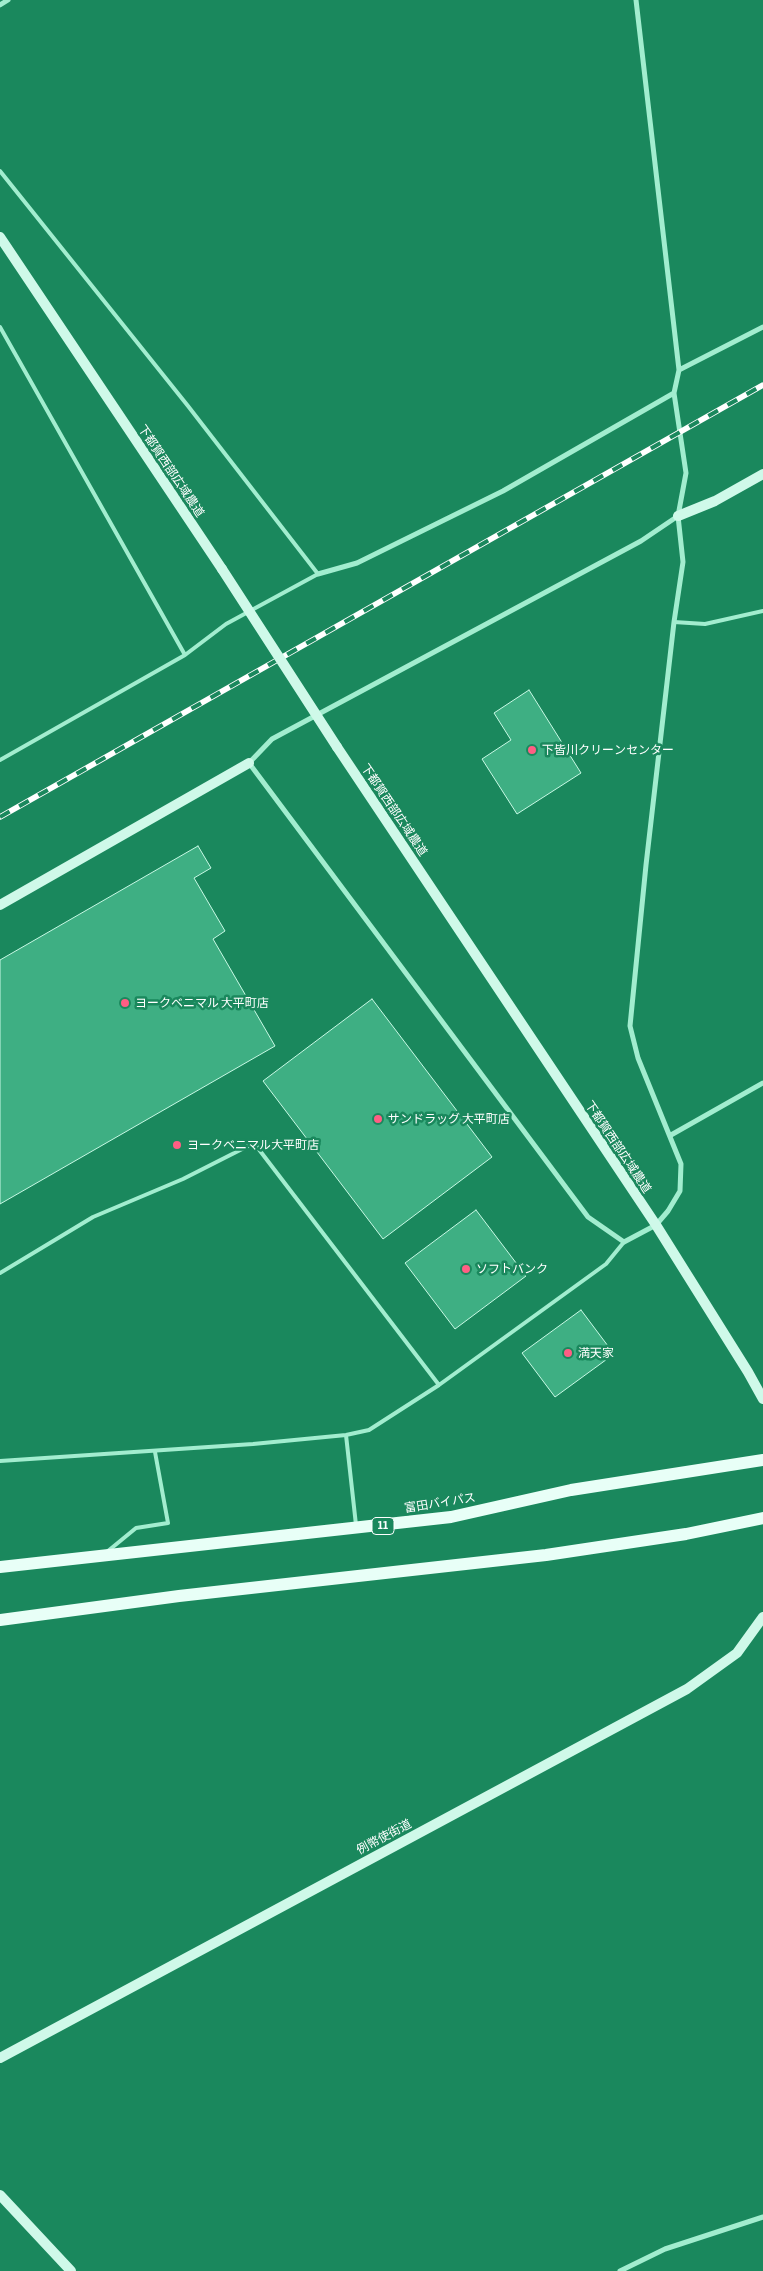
<!DOCTYPE html>
<meta charset="utf-8">
<style>
body{margin:0}
canvas{display:block;background:#1a885d}
</style>
<canvas width="763" height="2271"></canvas>
<script>
const c = document.querySelector('canvas').getContext('2d');
c.lineJoin = 'round';
function fill(path, color) { c.fillStyle = color; c.fill(path, 'evenodd'); }
const shape = rows => new Path2D(rows.map(r => 'M' + r).join(''));
function trace(path, color, width, dash) { c.strokeStyle = color; c.lineWidth = width; c.lineCap = dash ? 'butt' : 'round'; c.setLineDash(dash || []); c.stroke(path); }
function drawText(font, color, halo, rows, align = 'center') {
  c.font = font + ' "Asap Condensed","Noto Sans JP",sans-serif'; c.lineWidth = 5; c.setLineDash([]); c.textBaseline = 'middle'; c.strokeStyle = halo; c.fillStyle = color; for (const [text, x, y, turn = 0] of rows) {
    c.save(); c.translate(x, y); c.rotate((+turn || 0) * Math.PI / 180); c.textAlign = isNaN(turn) ? turn : align; if (halo) c.strokeText(text, 0, 0); c.fillText(text, 0, 0); c.restore();
  }
}
const building = shape([
 [529,690,581,773,517,814,482,759,511,740,494,713,529,690],
 [198,846,211,868,194,878,225,931,213,939,275,1046,0,1204,0,960,198,846],
 [372,999,492,1157,383,1239,263,1081,372,999],
 [476,1210,526,1276,455,1329,405,1263,476,1210],
 [581,1310,614,1354,555,1397,522,1353,581,1310]
]);
fill(building, '#3eaf83');
trace(building, '#c8f9e5', 1);
trace(shape([
 [0,171,188,406,318,574,226,624,185,655,0,760],
 [0,327,185,655],
 [674,622,705,624,763,611],
 [0,1273,93,1217,183,1179,254,1143,439,1385],
 [346,1435,356,1525],
 [0,1461,253,1444,346,1435,369,1430,439,1385,606,1264,624,1242],
 [108,1551,136,1528,168,1523,155,1452]
]), '#a2edcf', 4);
trace(shape([
 [636,0,679,370,674,393,686,473,678,516,683,562,674,622,646,865,630,1026,638,1058,681,1164,680,1191,668,1211,656,1225,624,1242,588,1217,249,763,272,739,641,541,678,516],
 [0,5,8,0],
 [679,370,763,327],
 [318,574,357,563,503,491,674,393],
 [671,1135,763,1083],
 [620,2271,665,2249,763,2217]
]), '#a2edcf', 5);
trace(shape([
 [0,237,222,569],
 [678,516,715,501,763,474],
 [337,747,656,1225,748,1372,763,1399],
 [0,905,249,763],
 [0,2058,687,1689,737,1653,763,1617],
 [0,2195,71,2271]
]), '#cff9e9', 10);
trace(shape([
 [0,1567,451,1517,571,1490,763,1460],
 [0,1620,179,1596,546,1555,686,1534,763,1518]
]), '#e8fff7', 12);
const rail = shape([
 [0,817,763,385]
]);
trace(rail, '#fff', 5.5);
trace(rail, '#1a885d', 4, [11]);
trace(shape([
 [222,569,337,747]
]), '#cff9e9', 10);
for (const [x, y, r, color] of [
 [532,750,5,"#ff5e84"],
 [125,1003,5,"#ff5e84"],
 [378,1119,5,"#ff5e84"],
 [177,1145,5,"#ff5e84"],
 [466,1269,5,"#ff5e84"],
 [568,1353,5,"#ff5e84"]
]) { const dot = new Path2D(); dot.arc(x, y, r, 0, 2 * Math.PI); c.fillStyle = color; c.fill(dot); trace(dot, '#1a885d', 2); }
for (const [x, y, w] of [
 [383,1526,22]
]) { const box = new Path2D(); box.roundRect(x - w / 2, y - 8.5, w, 17, 4); c.fillStyle = '#1a885d'; c.fill(box); trace(box, '#fff', 1); }
drawText('bold 11px', '#fff', null, [
 ["11",383,1526]
]);
drawText('12px', '#fff', '#1a885d', [
 ["下都賀西部広域農道",171,471,56],
 ["下都賀西部広域農道",394,810,56],
 ["下都賀西部広域農道",618,1147,56],
 ["富田バイパス",440,1503,-9],
 ["例幣使街道",384,1837,-28]
]);
drawText('12px', '#fff', '#1a885d', [
 ["下皆川クリーンセンター",542,750],
 ["ヨークベニマル 大平町店",135,1003],
 ["サンドラッグ 大平町店",388,1119],
 ["ヨークベニマル大平町店",187,1145],
 ["ソフトバンク",476,1269],
 ["満天家",578,1353]
], 'left');
</script>
